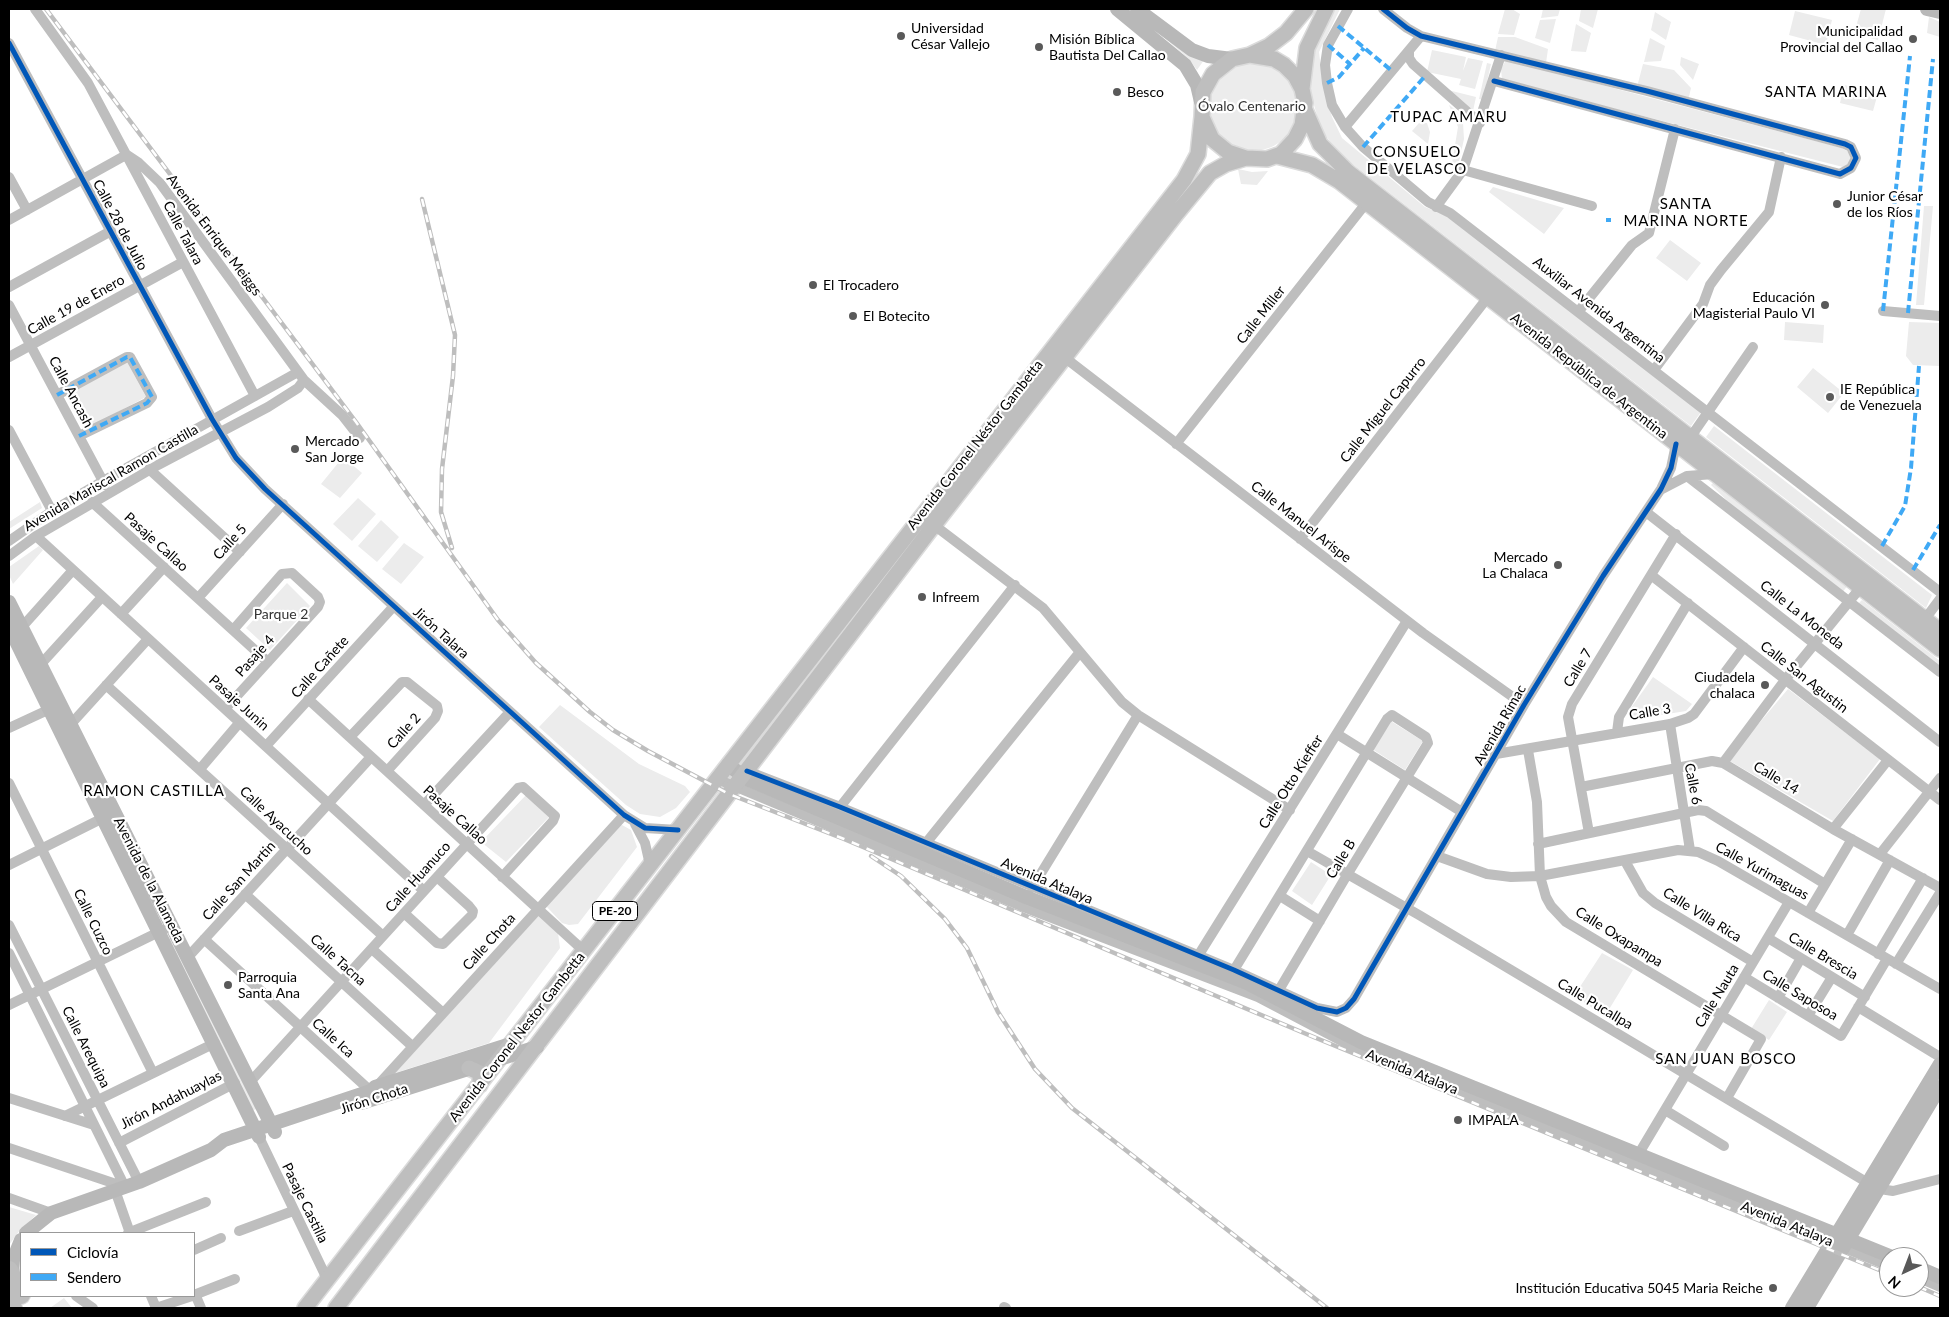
<!DOCTYPE html>
<meta charset="utf-8">
<style>
body{margin:0}
#map{position:relative;width:1949px;height:1317px;overflow:hidden;background:#fff;font-family:Lato,sans-serif}
canvas{display:block}
.frame{position:absolute;inset:0;border:10px solid #000;pointer-events:none}
.legend{position:absolute;left:20px;top:1232px;width:175px;height:65px;box-sizing:border-box;background:#fff;border:1px solid #999;margin:0;padding:6px 9px;list-style:none;font-size:15px;color:#000}
.legend li{display:flex;align-items:center;gap:10px;height:25px}
.legend b{width:25px;border:1px solid #999}
.north{position:absolute;left:1879px;top:1247px;width:50px;height:50px;box-sizing:border-box;background:#fff;border:1px solid #999;border-radius:50%;rotate:223deg;font-size:14px;font-weight:700;line-height:20px;text-align:center;color:#000}
.north::after{content:'';display:block;margin:auto;width:18px;height:22px;background:#595959;clip-path:polygon(50% 0,100% 100%,50% 72%,0 100%)}
</style>
<div id="map">
<canvas width="1949" height="1317"></canvas>
<div class="frame"></div>
<ul class="legend">
<li><b style="height:6px;background:#0057b8"></b>Ciclovía</li>
<li><b style="height:6px;background:#3fa9f5"></b>Sendero</li>
</ul>
<div class="north">N</div>
</div>
<script>
const c = document.querySelector('canvas').getContext('2d');
c.lineJoin = 'round';
function fill(path, color) { c.fillStyle = color; c.fill(path, 'evenodd'); }
const shape = rows => new Path2D(rows.map(r => 'M' + r).join(''));
function trace(path, color, width, dash) { c.strokeStyle = color; c.lineWidth = width; c.lineCap = dash ? 'butt' : 'round'; c.setLineDash(dash || []); c.stroke(path); }
function drawText(font, color, halo, rows, align = 'center') {
  c.font = font + ' Lato,sans-serif'; c.lineWidth = 4.5; c.setLineDash([]); c.textBaseline = 'middle'; c.strokeStyle = halo; c.fillStyle = color; for (const [text, x, y, turn = 0] of rows) {
    c.save(); c.translate(x, y); c.rotate((+turn || 0) * Math.PI / 180); c.textAlign = isNaN(turn) ? turn : align; if (halo) c.strokeText(text, 0, 0); c.fillText(text, 0, 0); c.restore();
  }
}
fill(shape([
 [1330,9,1340,9,1319,52,1323,85,1332,117,1342,138,1425,207,1448,216,1701,412,1691,426,1338,153,1321,129,1309,88,1309,50],
 [1505,9,1512,9,1520,14,1514,35,1498,34],
 [1543,9,1560,9,1558,16,1541,18],
 [1581,9,1598,9,1593,28,1579,21],
 [1861,9,1886,9,1878,40,1854,34],
 [1795,11,1832,20,1826,45,1789,35],
 [1655,12,1671,22,1666,40,1651,30],
 [1929,17,1940,22,1940,37,1927,33],
 [1556,19,1550,43,1535,38,1540,20],
 [1576,24,1591,33,1586,52,1571,51],
 [1160,34,1204,60,1197,70,1189,59],
 [1498,37,1515,37,1548,49,1546,63,1495,51],
 [1650,38,1665,46,1661,61,1644,62],
 [1432,50,1466,57,1463,71,1468,58,1483,61,1475,89,1459,85,1461,79,1427,72],
 [1681,57,1699,64,1693,80,1680,65],
 [1506,60,1842,148,1850,153,1851,157,1849,165,1843,167,1502,80,1501,69],
 '1208 106a45 45 0 1 1 90 0a45 45 0 1 1-90 0Z',
 [1487,63,1491,64,1483,100,1479,99],
 [1643,64,1674,70,1691,88,1688,101,1637,87],
 [1844,85,1878,93,1873,111,1840,103],
 [1444,89,1476,97,1473,111],
 [1449,105,1456,110,1463,123,1464,139,1458,166,1452,163,1458,127],
 [1419,123,1427,123,1430,132,1428,144,1412,131],
 [1238,169,1252,172,1268,171,1257,185,1241,184],
 [1493,187,1564,208,1544,234,1489,192],
 [1924,206,1933,206,1924,305,1916,305],
 [1670,240,1701,263,1687,281,1656,258],
 [1785,322,1824,325,1823,343,1784,340],
 [1909,322,1940,323,1940,366,1913,365,1906,356],
 [127,362,146,397,84,430,65,394],
 [1813,368,1844,393,1828,413,1797,387],
 [1714,426,1932,595,1926,608,1706,437],
 [343,457,362,473,340,498,321,484],
 [1713,483,1848,585,1842,593,1739,512,1711,485],
 [358,498,376,514,352,541,333,524],
 [40,502,42,508,9,529,9,522],
 [381,520,399,537,377,562,358,546],
 [404,543,424,557,401,584,382,569],
 [39,546,43,550,13,584,9,575,9,567],
 [287,583,310,606,270,650,246,628],
 [1862,600,1940,661,1940,668,1858,604],
 [1653,677,1692,704,1686,711,1630,720,1628,712],
 [1788,689,1880,759,1833,821,1728,760],
 [560,705,639,764,685,786,690,792,676,808,660,817,640,814,626,805,539,727],
 [1389,720,1423,741,1405,770,1372,749],
 [527,794,550,816,506,862,481,842],
 [622,825,631,830,637,847,578,924,569,925,562,923,546,906,618,826],
 [1311,862,1331,875,1312,905,1292,891],
 [538,916,558,933,560,948,489,1043,395,1073],
 [172,937,257,1109,253,1110,165,940],
 [1602,953,1633,970,1605,1016,1574,996],
 [1769,1000,1787,1012,1769,1040,1751,1029],
 [9,1207,36,1215,20,1230,9,1245],
 [64,1298,72,1308,50,1308]
]), '#ececec');
const primary = shape([
 [1250,55,1274,59,1284,65,1295,76,1302,89,1305,103,1302,125,1295,139,1281,154,1267,159,1246,158,1228,152,1212,139,1202,117,1203,92,1213,74,1232,59,1250,55],
 [1250,55,1269,46,1286,33,1306,9],
 [1302,89,1307,48,1326,9],
 [1305,110,1320,144,1348,172,1940,631],
 [1277,156,1312,165,1339,181,1940,649],
 [469,1068,480,1073,480,1085],
 [305,1308,1184,180,1198,154,1202,117],
 [336,1308,934,525,1177,213,1210,173,1226,164,1246,158]
]);
const highway = shape([
 [9,1270,21,1295],
 [9,1299,13,1308]
]);
trace(primary, '#dbdbdb', 18);
trace(highway, '#dbdbdb', 20);
trace(shape([
 [35,9,88,83,255,396],
 [1348,9,1328,45,1325,65,1327,83,1332,105,1345,127,1363,147,1428,202,1450,213,1940,592],
 [1383,9,1407,28,1421,36,1647,91,1845,144,1851,147,1856,158,1851,168,1840,174,1494,81],
 [9,43,212,419,236,458,265,489,624,815,645,828,678,830],
 [1409,51,1409,58,1413,64,1480,123],
 [1345,127,1421,36],
 [127,155,139,163,160,183,304,380,342,415,360,438],
 [1463,170,1592,206],
 [9,177,27,210],
 [1436,207,1463,170,1501,55],
 [9,220,126,155],
 [9,287,111,231],
 [9,305,105,485],
 [1883,311,1940,316],
 [1578,312,1632,245,1649,233,1675,129],
 [9,357,183,262],
 [1064,357,1423,633,1524,705],
 [1654,370,1703,304,1710,285,1721,270,1769,212,1781,157],
 [57,395,127,357,130,357,152,397,147,403,79,436],
 [9,430,52,511],
 [1690,438,1753,347],
 [1176,444,1367,202],
 [149,469,240,552],
 [1687,476,1940,672],
 [1662,489,1687,476,1714,474],
 [92,502,268,662],
 [1646,512,1940,742],
 [934,525,1043,608,1122,702,1138,715,1290,810],
 [36,536,424,891],
 [1300,539,1488,297],
 [9,541,52,511,103,481,298,372],
 [9,556,36,536,158,465,268,407,298,388,304,380],
 [1651,575,1940,800],
 [198,598,283,504],
 [121,614,164,567],
 [1925,619,1940,599],
 [22,627,73,570],
 [41,664,102,597],
 [106,685,383,936],
 [308,699,584,951],
 [225,709,318,607,320,602,318,597,292,573,282,574,233,630],
 [71,724,148,639],
 [1670,724,1690,850],
 [9,728,50,709],
 [1617,732,1619,717,1688,603],
 [1337,734,1462,812],
 [350,737,402,682,407,682,437,706,438,711,435,718,387,771],
 [266,746,394,606],
 [1528,750,1537,802,1540,876,1546,897,1551,906,1566,922,1761,1039,1727,1098],
 [1496,754,1670,724,1688,718,1694,714,1744,647],
 [1723,763,1785,680,1861,587],
 [200,769,240,722],
 [747,771,840,807,1234,970,1317,1008,1337,1012,1346,1008,1354,999,1524,705,1603,576,1661,489,1671,468,1676,444],
 [717,779,1021,906,1258,997,1357,1049,1889,1266],
 [9,783,153,1073],
 [1581,787,1712,761,1723,763,1833,829,1940,888],
 [424,805,510,712],
 [840,807,1015,585],
 [635,824,645,843,650,865],
 [1833,829,1888,760],
 [1589,833,1568,717,1572,704,1676,534],
 [926,843,1080,652],
 [1538,844,1698,810,1706,811,1825,884],
 [1307,851,1419,915,1868,1183],
 [1880,854,1940,778],
 [1437,856,1487,874,1511,877,1540,876,1678,850,1698,852,1718,861,1940,989],
 [1625,861,1643,893,1655,903,1753,962],
 [9,865,109,815],
 [1032,888,1138,715],
 [245,894,412,1046],
 [1280,896,1320,921],
 [404,913,437,943,443,944,472,915,473,911,469,906,437,877],
 [1808,913,1852,839],
 [9,925,139,1182],
 [1847,935,1890,860],
 [1768,938,1865,997],
 [204,939,375,1095],
 [372,949,443,1013],
 [9,953,125,1187],
 [1878,954,1923,878],
 [1198,956,1407,621],
 [188,957,371,757],
 [1896,964,1940,893],
 [1234,970,1387,719,1392,715,1426,737,1428,743,1347,875,1279,990],
 [1744,977,1841,1036,1887,959],
 [1778,998,1801,958],
 [9,1005,163,930],
 [1858,1007,1940,1057],
 [1808,1016,1832,977],
 [251,1081,518,788,523,787,555,816,553,821,502,877],
 [376,1087,624,815],
 [9,1098,94,1125],
 [1665,1110,1724,1146],
 [65,1116,215,1043],
 [259,1137,328,1281],
 [119,1143,235,1083],
 [9,1148,125,1187],
 [1638,1155,1789,902],
 [1880,1189,1893,1191,1940,1179],
 [115,1190,130,1233],
 [9,1198,51,1213],
 [239,1231,293,1211],
 [128,1233,206,1202],
 [194,1250,221,1238],
 [1919,1278,1940,1287],
 [195,1294,201,1308],
 [194,1295,235,1279],
 [76,1296,93,1308],
 [151,1296,156,1308],
 [1004,1307,1006,1308],
 [156,1308,192,1296]
]), '#bebebe', 10);
trace(shape([
 [1117,9,1185,65,1197,85,1201,102],
 [1137,9,1192,50,1208,56,1232,59],
 [1927,9,1940,12],
 [9,602,275,1132],
 [9,627,259,1137],
 [728,765,749,780,1026,897,1247,983,1361,1042,1892,1257],
 [361,1103,537,1047],
 [26,1233,51,1213,139,1182,211,1150,224,1140,371,1091,375,1087,514,1043],
 [1919,1268,1940,1277],
 [12,1276,13,1260,21,1240],
 [1792,1308,1940,1064],
 [1807,1308,1940,1087]
]), '#b8b8b8', 14);
trace(primary, '#bebebe', 15);
trace(highway, '#bebebe', 18);
const rail = shape([
 [46,9,356,422,498,620,536,663,590,712,613,730,648,751,729,794,844,839,1304,1033,1889,1274],
 [422,199,455,335,453,376,442,469,441,512,452,548],
 [871,856,901,876,945,919,967,948,998,1012,1035,1069,1072,1108,1327,1308],
 [1919,1287,1940,1296]
]);
trace(rail, '#bebebe', 4.5);
trace(rail, '#fff', 2.5, [8]);
trace(shape([
 [1338,26,1392,71],
 [1328,45,1350,64],
 [1327,83,1339,77,1364,48],
 [1363,147,1426,75],
 [1606,220,1611,220],
 [1883,311,1910,56],
 [1908,313,1933,59],
 [57,395,127,357,130,357,152,397,147,403,79,436],
 [1882,546,1905,506,1911,468,1919,366],
 [1913,570,1940,525]
]), '#3fa9f5', 4, [8, 4]);
trace(shape([
 [1383,9,1407,28,1421,36,1647,91,1845,144,1851,147,1856,158,1851,168,1840,174,1494,81],
 [9,43,212,419,236,458,265,489,624,815,645,828,678,830],
 [747,771,840,807,1234,970,1317,1008,1337,1012,1346,1008,1354,999,1524,705,1603,576,1661,489,1671,468,1676,444]
]), '#0057b8', 5);
for (const [x, y, r, color] of [
 [901,36,5,"#595959"],
 [1913,39,5,"#595959"],
 [1039,47,5,"#595959"],
 [1117,92,5,"#595959"],
 [1837,204,5,"#595959"],
 [813,285,5,"#595959"],
 [1825,305,5,"#595959"],
 [853,316,5,"#595959"],
 [1830,397,5,"#595959"],
 [295,449,5,"#595959"],
 [1558,565,5,"#595959"],
 [922,597,5,"#595959"],
 [1765,685,5,"#595959"],
 [228,985,5,"#595959"],
 [1458,1120,5,"#595959"],
 [1773,1288,5,"#595959"]
]) { const dot = new Path2D(); dot.arc(x, y, r, 0, 2 * Math.PI); c.fillStyle = color; c.fill(dot); trace(dot, '#fff', 2); }
for (const [x, y, w] of [
 [615,911,45]
]) { const box = new Path2D(); box.roundRect(x - w / 2, y - 9.5, w, 19, 4); c.fillStyle = '#fff'; c.fill(box); trace(box, '#000', 1); }
drawText('bold 12px', '#000', null, [
 ["PE-20",615,911]
]);
drawText('14px', '#000', '#fff', [
 ["Universidad",911,28],
 ["César Vallejo",911,44],
 ["Municipalidad",1903,31,"right"],
 ["Provincial del Callao",1903,47,"right"],
 ["Misión Bíblica",1049,39],
 ["Bautista Del Callao",1049,55],
 ["Besco",1127,92],
 ["Junior César",1847,196],
 ["de los Ríos",1847,212],
 ["El Trocadero",823,285],
 ["Educación",1815,297,"right"],
 ["Magisterial Paulo VI",1815,313,"right"],
 ["El Botecito",863,316],
 ["IE República",1840,389],
 ["de Venezuela",1840,405],
 ["Mercado",305,441],
 ["San Jorge",305,457],
 ["Mercado",1548,557,"right"],
 ["La Chalaca",1548,573,"right"],
 ["Infreem",932,597],
 ["Ciudadela",1755,677,"right"],
 ["chalaca",1755,693,"right"],
 ["Parroquia",238,977],
 ["Santa Ana",238,993],
 ["IMPALA",1468,1120],
 ["Institución Educativa 5045 Maria Reiche",1763,1288,"right"]
], 'left');
drawText('14px', '#333', '#fff', [
 ["Óvalo Centenario",1252,106],
 ["Parque 2",281,614]
]);
drawText('14px', '#000', '#fff', [
 ["Calle 28 de Julio",120,225,62],
 ["Calle Talara",183,233,62],
 ["Avenida Enrique Meiggs",214,235,53],
 ["Calle 19 de Enero",76,305,-29],
 ["Auxiliar Avenida Argentina",1599,310,38],
 ["Calle Miller",1261,315,-52],
 ["Avenida República de Argentina",1589,376,38],
 ["Calle Ancash",71,392,62],
 ["Calle Miguel Capurro",1383,410,-52],
 ["Avenida Coronel Néstor Gambetta",975,445,-52],
 ["Avenida Mariscal Ramon Castilla",111,478,-30],
 ["Calle Manuel Arispe",1301,522,38],
 ["Pasaje Callao",156,542,42],
 ["Calle 5",230,542,-48],
 ["Calle La Moneda",1802,615,38],
 ["Jirón Talara",441,633,42],
 ["Pasaje 4",255,656,-48],
 ["Calle Cañete",320,667,-48],
 ["Calle 7",1578,668,-59],
 ["Calle San Agustin",1804,677,38],
 ["Pasaje Junin",239,703,42],
 ["Calle 3",1650,712,-10],
 ["Avenida Rímac",1500,725,-60],
 ["Calle 2",404,731,-48],
 ["Calle 14",1776,778,31],
 ["Calle Otto Kieffer",1291,782,-58],
 ["Calle 6",1693,784,79],
 ["Pasaje Callao",455,815,42],
 ["Calle Ayacucho",276,821,43],
 ["Calle B",1341,859,-59],
 ["Calle Yurimaguas",1762,871,29],
 ["Calle Huanuco",418,877,-48],
 ["Avenida de la Alameda",149,880,63],
 ["Calle San Martin",239,881,-48],
 ["Avenida Atalaya",1047,881,23],
 ["Calle Villa Rica",1702,915,32],
 ["Calle Cuzco",93,922,64],
 ["Calle Oxapampa",1619,937,32],
 ["Calle Chota",489,942,-48],
 ["Calle Brescia",1823,956,31],
 ["Calle Tacna",338,960,42],
 ["Calle Saposoa",1800,995,31],
 ["Calle Nauta",1717,996,-59],
 ["Calle Pucallpa",1595,1004,31],
 ["Avenida Coronel Nestor Gambetta",517,1037,-52],
 ["Calle Ica",333,1038,42],
 ["Calle Arequipa",86,1047,63],
 ["Avenida Atalaya",1412,1072,22],
 ["Jirón Chota",374,1099,-18],
 ["Jirón Andahuaylas",171,1100,-27],
 ["Pasaje Castilla",305,1203,64],
 ["Avenida Atalaya",1787,1224,22]
]);
c.letterSpacing = '1px';
drawText('15px', '#000', '#fff', [
 ["SANTA MARINA",1826,92],
 ["TUPAC AMARU",1449,117],
 ["CONSUELO",1417,152],
 ["DE VELASCO",1417,169],
 ["SANTA",1686,204],
 ["MARINA NORTE",1686,221],
 ["RAMON CASTILLA",154,791],
 ["SAN JUAN BOSCO",1726,1059]
]);
c.letterSpacing = '0px';
</script>
